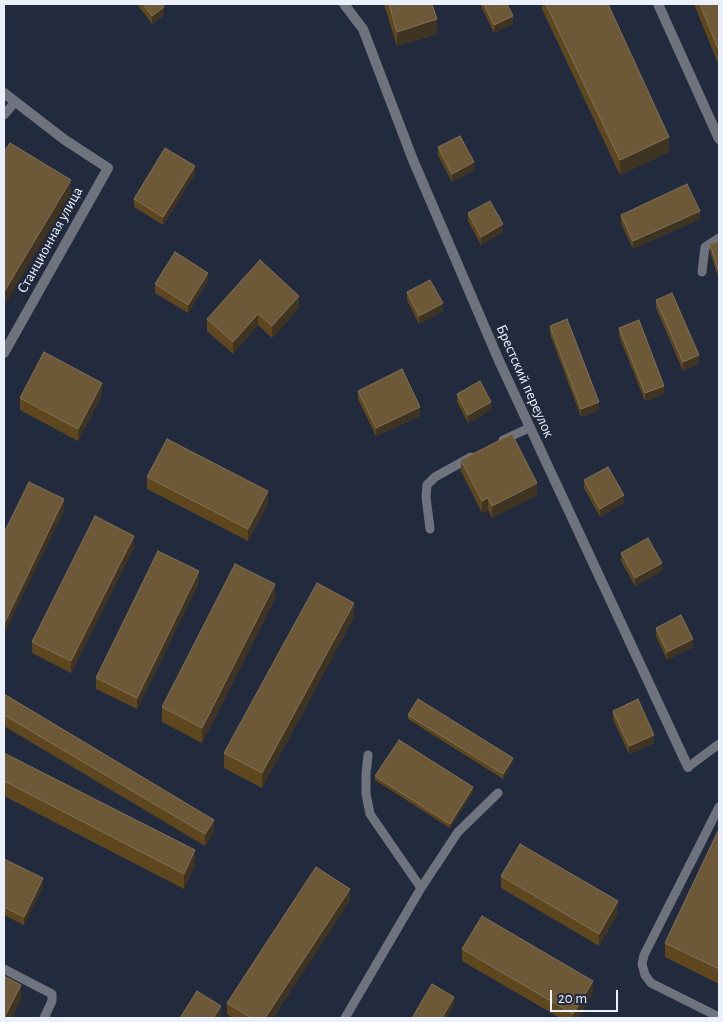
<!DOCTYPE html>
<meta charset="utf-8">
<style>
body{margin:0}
#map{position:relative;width:723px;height:1022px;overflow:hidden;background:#222a3d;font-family:"Alegreya Sans",sans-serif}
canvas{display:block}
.frame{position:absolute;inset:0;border:5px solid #ebf0fd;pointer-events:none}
.scale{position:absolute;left:550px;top:990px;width:68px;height:22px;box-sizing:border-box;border:2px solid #ebf0fd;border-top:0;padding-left:6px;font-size:15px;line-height:18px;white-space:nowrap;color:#ebf0fd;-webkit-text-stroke:4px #222a3d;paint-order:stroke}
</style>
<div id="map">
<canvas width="723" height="1022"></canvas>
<div class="frame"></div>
<div class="scale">20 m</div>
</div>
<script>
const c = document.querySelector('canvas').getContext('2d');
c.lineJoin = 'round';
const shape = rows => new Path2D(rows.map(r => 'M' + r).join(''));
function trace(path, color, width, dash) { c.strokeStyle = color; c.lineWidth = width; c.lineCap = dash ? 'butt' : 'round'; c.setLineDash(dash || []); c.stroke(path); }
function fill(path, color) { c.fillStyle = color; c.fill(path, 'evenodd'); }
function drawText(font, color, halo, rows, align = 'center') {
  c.font = font + ' "Alegreya Sans",sans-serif'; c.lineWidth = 4; c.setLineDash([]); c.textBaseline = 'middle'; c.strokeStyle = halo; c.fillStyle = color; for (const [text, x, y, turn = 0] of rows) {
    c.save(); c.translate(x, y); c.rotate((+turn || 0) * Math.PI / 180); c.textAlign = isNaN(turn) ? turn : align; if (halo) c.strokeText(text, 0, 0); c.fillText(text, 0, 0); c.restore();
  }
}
trace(shape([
 [4,115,15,102],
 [702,272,705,247,719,238],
 [503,440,529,428],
 [430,529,426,497,427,485,435,477,471,457],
 [368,755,366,774,366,794,370,814,421,888],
 [688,767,719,744],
 [719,807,644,955,642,964,645,975,651,983,719,1017],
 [4,969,52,994,52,1001,44,1018],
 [345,1018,421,888,458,832,498,793]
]), '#6f737d', 9);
trace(shape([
 [344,4,363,29,413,160,500,363,688,767],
 [658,4,719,139],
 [4,93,65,140,108,168,4,353]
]), '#6f737d', 10);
fill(shape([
 [137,4,162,4,164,15,152,24],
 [384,4,432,4,437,34,397,46],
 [480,4,507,4,513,24,494,33],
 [542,4,608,4,669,152,620,175,542,9],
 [694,4,719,4,719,66],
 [438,147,474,170,452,182,438,155],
 [195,174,163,225,134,207,134,199],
 [468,213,503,232,481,245,468,221],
 [621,215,700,219,633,249,621,223],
 [719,241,719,280,710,252,710,244],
 [208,281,188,313,155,293,155,284],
 [407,292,443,311,419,324,407,300],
 [656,300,699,363,683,371,656,308],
 [299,308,272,338,258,325,233,354,207,331,207,319],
 [550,326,599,410,581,417,550,334],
 [619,328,664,394,645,401,619,336],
 [358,391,420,416,376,436,358,399],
 [457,394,491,410,468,423,457,402],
 [102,395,78,441,20,410,20,398],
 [461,460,537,495,492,518,488,510,482,513,461,471],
 [147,477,268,503,248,541,147,489],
 [584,480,624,503,600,517,584,488],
 [134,548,71,673,32,653,32,642],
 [621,553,662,571,635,586,621,561],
 [199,583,137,709,96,689,96,678],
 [275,599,202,743,162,722,162,707],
 [354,617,262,788,224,768,224,753],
 [656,628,693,647,667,660,656,636],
 [4,694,214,831,205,846,4,726],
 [613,711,654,743,629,754,613,719],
 [408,715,513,762,503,779,408,719],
 [4,753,195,865,184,889,4,796],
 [375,776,473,792,450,828,375,780],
 [719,829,719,984,665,957,665,943],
 [4,859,43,886,24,925,4,915],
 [501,876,618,913,599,946,501,888],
 [350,900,273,1018,233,1018,227,1014,227,1003],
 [462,949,593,993,578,1018,560,1018,462,961]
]), '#5e471f');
fill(shape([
 [164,7,164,15,152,24,152,16],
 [513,16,513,24,494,33,494,25],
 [437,19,437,34,397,46,397,32],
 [669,137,669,152,620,175,620,160],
 [474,162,474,170,452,182,452,174],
 [195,166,195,174,163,225,163,217],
 [71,180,71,195,4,306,4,292],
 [700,211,700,219,633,249,633,241],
 [503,224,503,232,481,245,481,237],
 [208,273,208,281,188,313,188,305],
 [299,296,299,308,272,338,272,326],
 [443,303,443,311,419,324,419,316],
 [258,314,258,325,233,354,233,342],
 [699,355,699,363,683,371,683,362],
 [102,383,102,395,78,441,78,429],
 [664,386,664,394,645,401,645,393],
 [491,402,491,410,468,423,468,415],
 [599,402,599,410,581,417,581,409],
 [420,407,420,416,376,436,376,428],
 [537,483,537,495,492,518,492,506],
 [268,491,268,503,248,541,248,529],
 [624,495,624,503,600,517,600,509],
 [488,498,488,510,482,513,482,501],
 [64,499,64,511,4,635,4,624],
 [134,536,134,548,71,673,71,661],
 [662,563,662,571,635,586,635,578],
 [199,571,199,583,137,709,137,698],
 [275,584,275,599,202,743,202,728],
 [354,603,354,617,262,788,262,773],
 [693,639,693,647,667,660,667,652],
 [654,735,654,743,629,754,629,746],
 [513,758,513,762,503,779,503,774],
 [473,787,473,792,450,828,450,824],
 [214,820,214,831,205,846,205,834],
 [195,850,195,865,184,889,184,874],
 [43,878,43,886,24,925,24,917],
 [350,889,350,900,273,1018,265,1018],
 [618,901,618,913,599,946,599,934],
 [593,981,593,993,578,1018,573,1018,573,1014],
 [21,985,21,1000,12,1018,4,1018],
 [454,997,454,1005,447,1018,442,1018],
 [221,1006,221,1018,213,1018]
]), '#3f3421');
const building = shape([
 [143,4,162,4,164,7,152,16,143,4],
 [389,4,432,4,437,19,397,32,389,4],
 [484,4,507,4,513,16,494,25,484,4],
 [546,4,608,4,669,137,620,160,546,4],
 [700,4,719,4,719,51,700,4],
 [460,136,474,162,452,174,438,147,460,136],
 [10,143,71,180,4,292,4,152,10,143],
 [165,148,195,166,163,217,134,199,165,148],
 [687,184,700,211,633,241,621,215,687,184],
 [490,201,503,224,481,237,468,213,490,201],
 [719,241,719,272,710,244,719,241],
 [175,252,208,273,188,305,155,284,175,252],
 [260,260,299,296,272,326,258,314,233,342,207,319,260,260],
 [430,280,443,303,419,316,407,292,430,280],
 [672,293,699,355,683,362,656,300,672,293],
 [567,319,599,402,581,409,550,326,567,319],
 [639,320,664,386,645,393,619,328,639,320],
 [44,352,102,383,78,429,20,398,44,352],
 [402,369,420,407,376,428,358,391,402,369],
 [480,381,491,402,468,415,457,394,480,381],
 [512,434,537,483,492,506,488,498,482,501,461,460,512,434],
 [167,439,268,491,248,529,147,477,167,439],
 [608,467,624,495,600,509,584,480,608,467],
 [29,482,64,499,4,624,4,533,29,482],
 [95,516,134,536,71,661,32,642,95,516],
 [648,538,662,563,635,578,621,553,648,538],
 [158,551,199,571,137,698,96,678,158,551],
 [235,564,275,584,202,728,162,707,235,564],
 [317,583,354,603,262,773,224,753,317,583],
 [681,615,693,639,667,652,656,628,681,615],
 [4,694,214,820,205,834,4,715,4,694],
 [418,699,513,758,503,774,408,715,418,699],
 [638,699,654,735,629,746,613,711,638,699],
 [399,740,473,787,450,824,375,776,399,740],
 [4,753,195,850,184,874,4,781,4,753],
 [719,829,719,969,665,943,719,829],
 [520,844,618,901,599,934,501,876,520,844],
 [4,859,43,878,24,917,4,907,4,859],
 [316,867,350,889,265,1018,251,1018,227,1003,316,867],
 [482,916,593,981,573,1014,462,949,482,916],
 [4,976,21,985,4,1018,4,976],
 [432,984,454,997,442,1018,412,1018,432,984],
 [197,991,221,1006,213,1018,180,1018,197,991]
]);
fill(building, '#6d5937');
trace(building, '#817156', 1);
drawText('15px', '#ebf0fd', '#222a3d', [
 ["Станционная улица",50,240,-61],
 ["Брестский переулок",525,381,66]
]);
</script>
